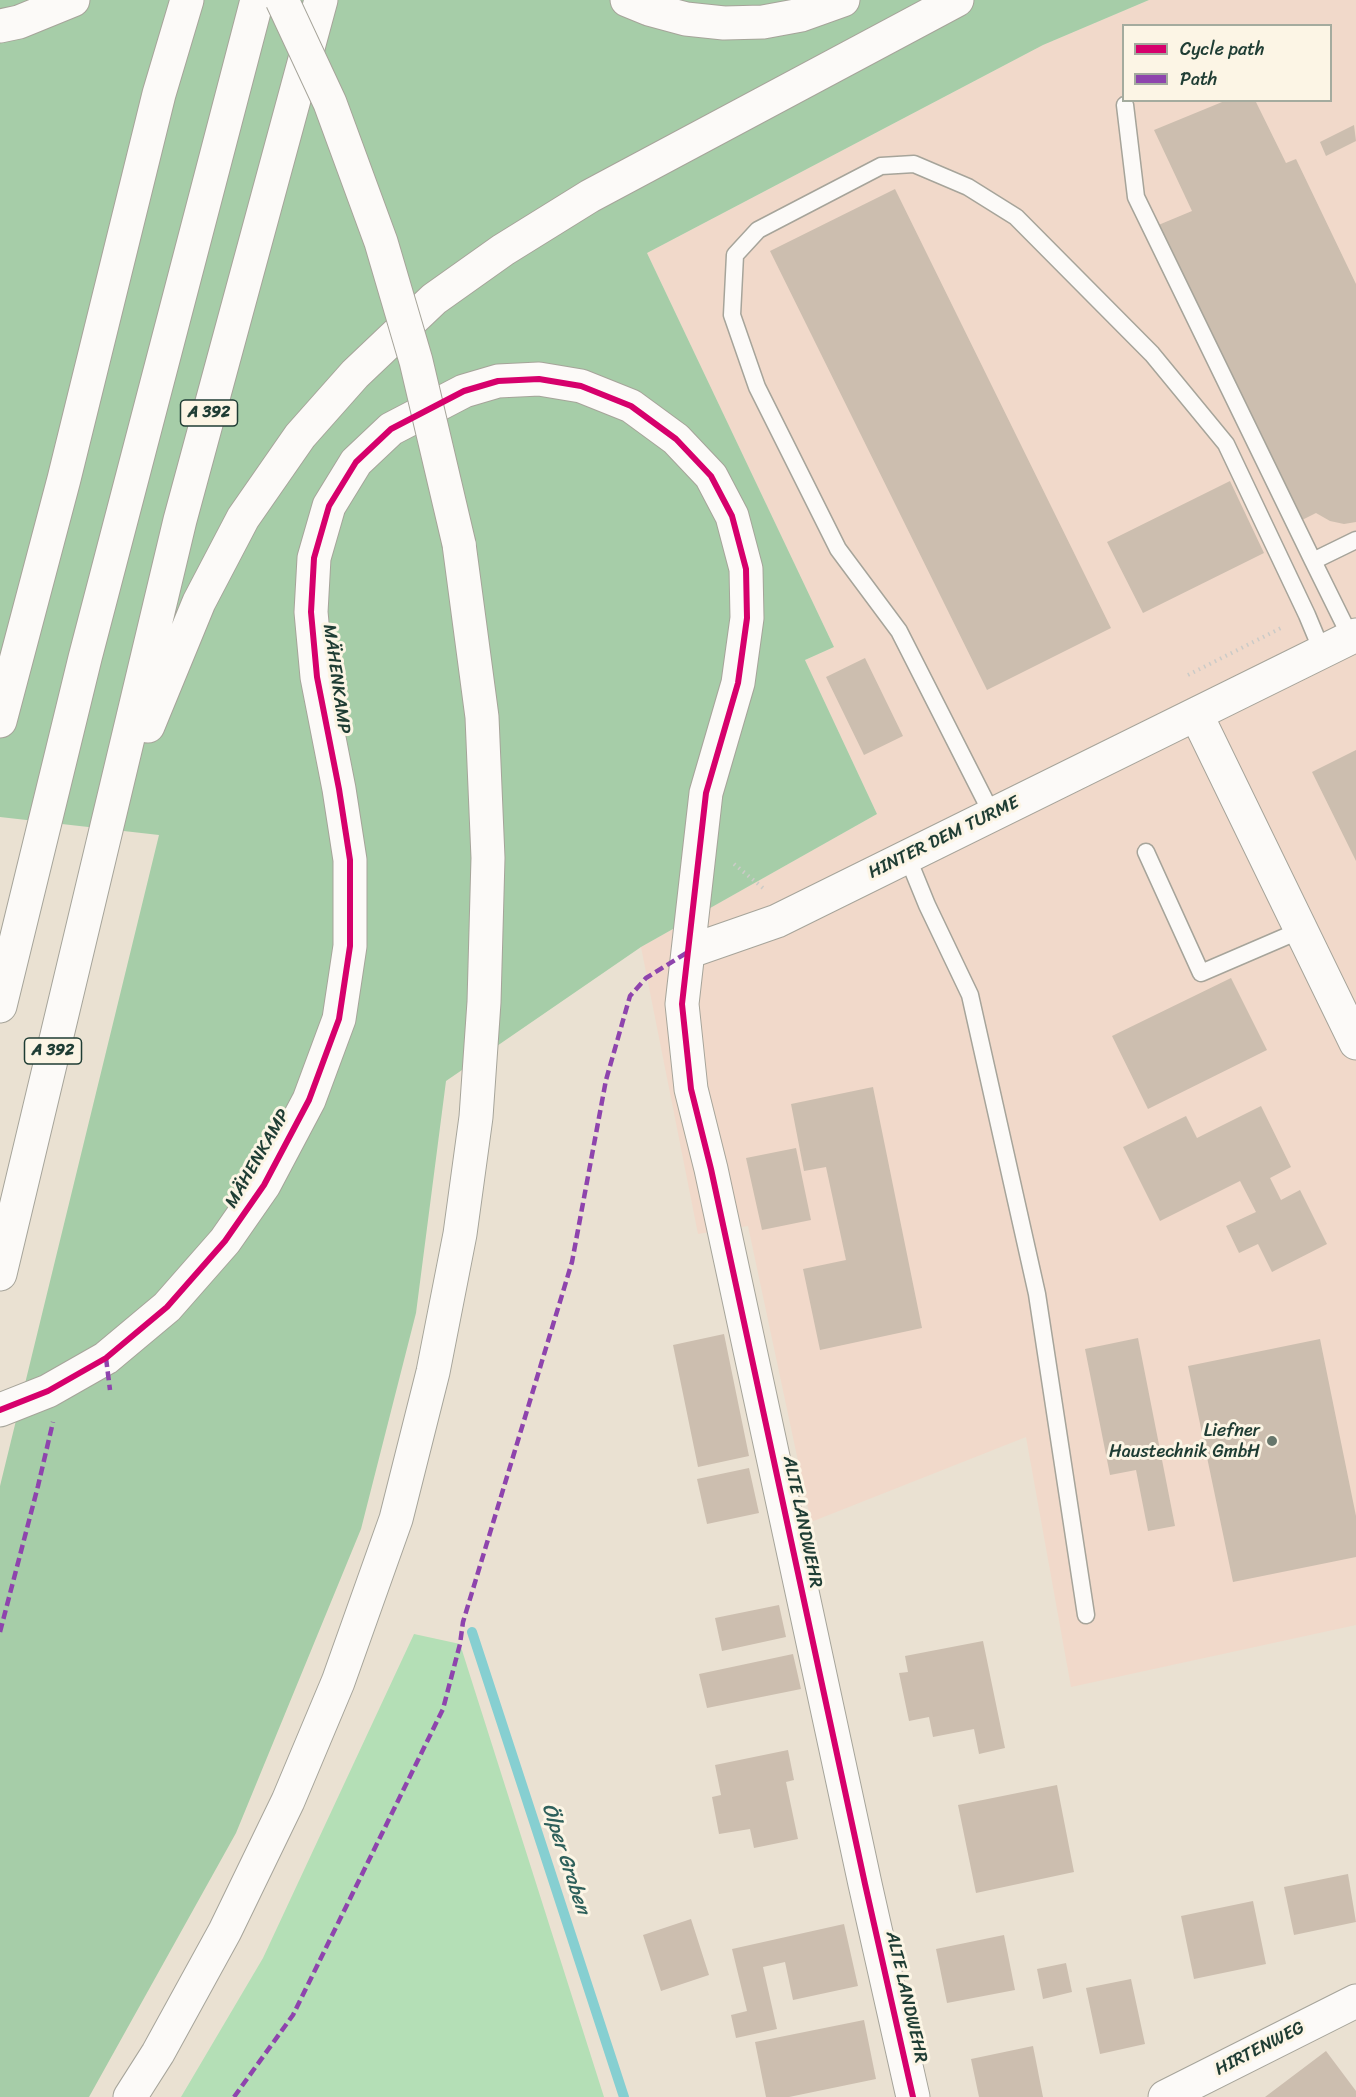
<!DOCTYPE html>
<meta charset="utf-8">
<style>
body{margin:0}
#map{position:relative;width:1356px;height:2097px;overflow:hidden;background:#eae1d2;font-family:Sriracha,sans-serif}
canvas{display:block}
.legend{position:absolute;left:1122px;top:24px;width:210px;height:78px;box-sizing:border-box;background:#fcf5e5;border:2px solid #a4ab9e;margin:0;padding:8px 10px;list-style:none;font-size:18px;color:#1f3d34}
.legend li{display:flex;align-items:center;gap:12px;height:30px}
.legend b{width:30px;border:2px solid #a4ab9e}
</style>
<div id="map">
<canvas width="1356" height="2097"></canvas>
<ul class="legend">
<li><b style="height:8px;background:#d6006c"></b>Cycle path</li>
<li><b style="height:8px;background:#8e44ad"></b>Path</li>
</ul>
</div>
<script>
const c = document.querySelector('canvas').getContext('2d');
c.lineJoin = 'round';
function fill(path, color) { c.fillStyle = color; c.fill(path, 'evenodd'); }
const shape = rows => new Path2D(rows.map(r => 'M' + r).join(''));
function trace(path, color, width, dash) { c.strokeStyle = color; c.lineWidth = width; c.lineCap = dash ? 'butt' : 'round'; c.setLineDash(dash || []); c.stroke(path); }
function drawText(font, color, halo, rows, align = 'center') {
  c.font = font + ' Sriracha,sans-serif'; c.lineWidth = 6; c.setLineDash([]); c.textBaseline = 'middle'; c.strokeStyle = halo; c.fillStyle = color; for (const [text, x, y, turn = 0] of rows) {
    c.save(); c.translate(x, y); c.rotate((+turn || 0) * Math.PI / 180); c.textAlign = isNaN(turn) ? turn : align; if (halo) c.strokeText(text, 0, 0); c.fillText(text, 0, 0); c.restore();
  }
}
fill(shape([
 [1149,0,1356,0,1356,1625,1071,1687,1026,1437,811,1522,748,1226,698,1234,641,947,877,814,805,660,834,647,647,253,1043,45],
 [1124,26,1330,26,1330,100,1124,100]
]), '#f1d9ca');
fill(shape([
 [414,1634,460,1644,604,2097,181,2097,263,1958]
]), '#b4dfb6');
fill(shape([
 [0,0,1149,0,1043,45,647,253,834,647,805,660,877,814,641,947,446,1081,416,1313,361,1529,236,1833,89,2097,0,2097,0,1486,159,835,0,817]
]), '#a6cda8');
trace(shape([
 [472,1632,624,2097]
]), '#86cfd1', 10);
fill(shape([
 [1227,100,1255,100,1286,163,1296,159,1356,284,1356,522,1344,524,1330,521,1316,513,1300,521,1156,226,1192,211,1154,130],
 [1354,125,1356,141,1326,156,1320,142],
 [895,189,1111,628,987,690,770,251],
 [1230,481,1264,553,1143,613,1107,542],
 [865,658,903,736,864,755,826,677],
 [1356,750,1356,861,1312,772],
 [1231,978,1267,1050,1148,1109,1112,1036],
 [873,1087,922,1328,820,1350,803,1269,846,1260,826,1167,804,1171,791,1104],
 [1261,1106,1291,1167,1270,1178,1281,1200,1300,1190,1327,1244,1272,1272,1258,1244,1239,1253,1226,1226,1256,1212,1240,1181,1160,1221,1123,1147,1186,1116,1197,1138],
 [796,1148,811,1220,762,1230,746,1158],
 [724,1334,749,1456,698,1467,673,1345],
 [1138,1338,1175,1526,1148,1531,1136,1470,1110,1475,1085,1349],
 [1320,1339,1356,1516,1356,1557,1233,1582,1188,1366],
 [749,1468,759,1513,707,1524,697,1479],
 [779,1605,786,1637,722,1651,715,1618],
 [983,1641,1005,1748,979,1754,974,1729,933,1737,929,1717,909,1721,899,1673,908,1672,905,1656],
 [793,1654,801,1689,707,1708,699,1674],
 [788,1750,794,1780,786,1782,798,1839,754,1848,750,1829,719,1834,712,1797,721,1795,715,1765],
 [1057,1785,1074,1872,976,1893,958,1805],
 [1348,1874,1356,1922,1294,1935,1284,1887],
 [1253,1901,1266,1964,1194,1979,1181,1916],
 [691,1919,709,1975,661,1991,643,1935],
 [844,1924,858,1986,793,2000,785,1962,763,1967,777,2029,736,2038,731,2015,747,2011,732,1949],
 [1004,1935,1015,1990,947,2003,936,1949],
 [1066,1963,1072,1992,1043,1999,1037,1969],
 [1131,1979,1145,2044,1100,2054,1086,1988],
 [864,2020,876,2079,789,2097,766,2097,755,2042],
 [1033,2046,1043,2097,979,2097,971,2059],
 [1326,2051,1356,2091,1356,2097,1265,2097]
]), '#ccbeaf');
const service = shape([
 [1125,105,1136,197,1313,561],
 [1351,638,1313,561,1356,540],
 [992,814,899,631,838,549,757,387,732,315,735,255,758,230,881,166,914,164,968,187,1016,217,1152,354,1226,444,1307,615,1322,651],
 [1146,852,1201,973,1301,930],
 [907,856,927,905,970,995,1037,1294,1086,1615]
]);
const minor = shape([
 [1196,714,1356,1043],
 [688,952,777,921,1356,635],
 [0,1410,48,1391,106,1358,167,1307,225,1241,264,1185,309,1100,339,1019,350,946,350,860,339,789,317,677,311,612,314,558,329,506,356,462,391,429,464,391,498,381,539,379,581,386,631,406,676,439,711,476,732,516,746,569,747,618,738,683,706,793,682,1004,691,1089,711,1169,865,1884,913,2097],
 [1165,2097,1356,2001]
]);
const motorway = shape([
 [627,0,649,9,686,19,724,23,763,22,801,15,843,0],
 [0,26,19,22,73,0],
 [0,721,64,479,159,94,187,0],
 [148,726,199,602,243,518,300,436,355,374,434,299,503,250,590,196,957,0],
 [0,1006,85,658,257,0],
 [0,1274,180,520,321,0],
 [130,2097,158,2053,225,1931,288,1801,338,1682,396,1519,433,1372,460,1234,476,1117,484,1002,488,858,482,717,459,544]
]);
trace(service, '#a6a49a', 19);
trace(minor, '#a6a49a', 35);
trace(motorway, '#a6a49a', 35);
trace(shape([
 [1188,675,1283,627],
 [734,864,763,888]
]), '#cbcbc7', 4, [1.5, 4.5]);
trace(service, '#fcfaf8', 16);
trace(minor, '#fcfaf8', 33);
trace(motorway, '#fcfaf8', 33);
const motorwayBridge = shape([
 [282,0,330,103,381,242,416,361,459,544]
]);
trace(motorwayBridge, '#a6a49a', 35, []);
trace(motorwayBridge, '#fcfaf8', 33);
trace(shape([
 [106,1358,110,1390],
 [0,1632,38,1486,53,1422],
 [234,2097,293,2015,443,1709,460,1644,463,1622,572,1262,606,1080,630,996,646,978,688,952]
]), '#8e44ad', 4.5, [9, 4.5]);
trace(shape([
 [0,1410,48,1391,106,1358,167,1307,225,1241,264,1185,309,1100,339,1019,350,946,350,860,339,789,317,677,311,612,314,558,329,506,356,462,391,429,464,391,498,381,539,379,581,386,631,406,676,439,711,476,732,516,746,569,747,618,738,683,706,793,682,1004,691,1089,711,1169,865,1884,913,2097]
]), '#d6006c', 6);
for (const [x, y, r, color] of [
 [1272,1441,6,"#66766b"]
]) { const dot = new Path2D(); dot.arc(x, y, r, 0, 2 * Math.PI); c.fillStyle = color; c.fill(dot); trace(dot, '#fcf5e5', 2); }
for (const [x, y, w] of [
 [209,413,57],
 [53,1051,57]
]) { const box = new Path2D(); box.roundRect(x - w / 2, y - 13, w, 26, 4.5); c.fillStyle = '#fcf5e5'; c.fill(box); trace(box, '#1f3d34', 1.5); }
drawText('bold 16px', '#1f3d34', null, [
 ["A 392",209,413],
 ["A 392",53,1051]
]);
drawText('18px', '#1f3d34', '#fcf5e5', [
 ["MÄHENKAMP",336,679,82],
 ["HINTER DEM TURME",944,838,-26],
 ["MÄHENKAMP",258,1159,-60],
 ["ALTE LANDWEHR",802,1522,78],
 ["ALTE LANDWEHR",906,1997,77],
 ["HIRTENWEG",1260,2049,-27]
]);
drawText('18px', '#1f3d34', '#fcf5e5', [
 ["Liefner",1260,1431],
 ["Haustechnik GmbH",1260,1452]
], 'right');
drawText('italic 20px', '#2e605b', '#fcf5e5', [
 ["Ölper Graben",565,1859,72]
]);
</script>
